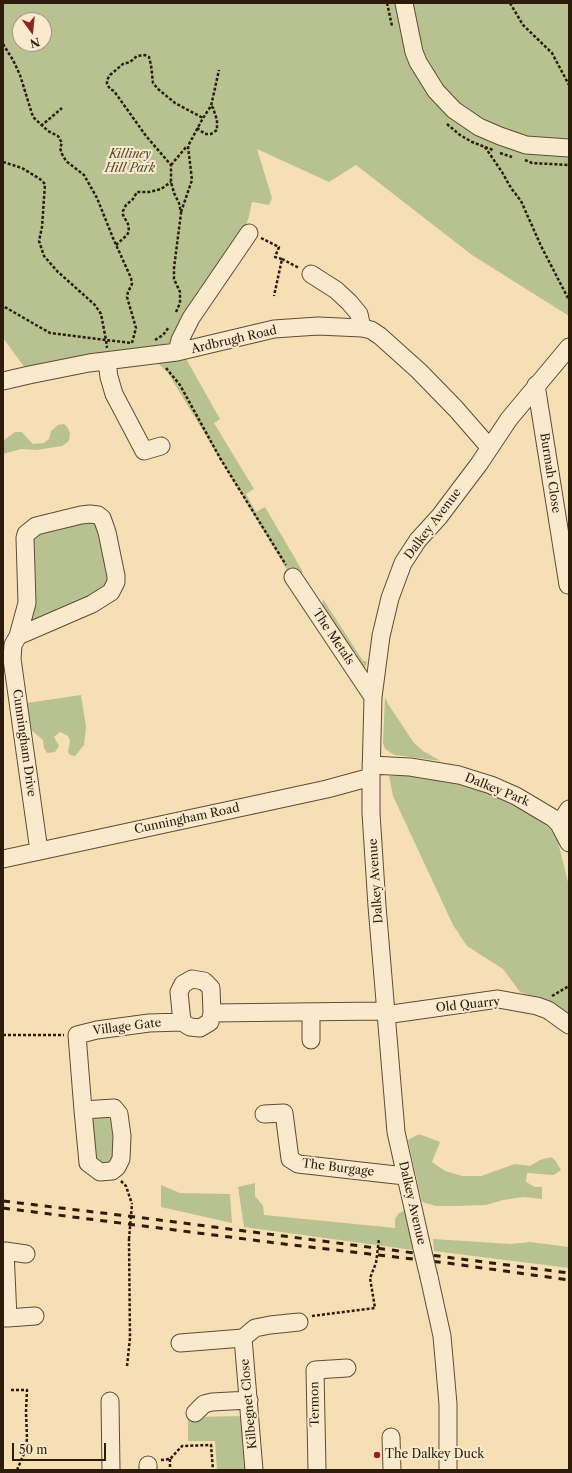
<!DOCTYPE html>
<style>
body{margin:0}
#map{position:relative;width:572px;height:1473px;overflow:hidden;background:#f6dfb4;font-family:"Libre Caslon Text",serif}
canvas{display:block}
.frame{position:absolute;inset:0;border:4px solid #2d1b0b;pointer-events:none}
.north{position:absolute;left:12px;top:12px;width:40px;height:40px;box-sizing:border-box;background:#f9eace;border:1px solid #a79780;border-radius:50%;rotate:165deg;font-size:11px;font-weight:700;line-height:16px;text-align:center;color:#2d1b0b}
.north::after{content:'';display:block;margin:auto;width:14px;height:18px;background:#8f2418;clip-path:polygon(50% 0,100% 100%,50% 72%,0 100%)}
.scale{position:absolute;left:12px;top:1443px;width:94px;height:18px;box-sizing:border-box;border:2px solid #2d1b0b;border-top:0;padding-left:5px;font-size:12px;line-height:14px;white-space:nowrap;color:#2d1b0b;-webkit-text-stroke:3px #f9eace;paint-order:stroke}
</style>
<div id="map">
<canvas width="572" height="1473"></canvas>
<div class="frame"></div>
<div class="north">N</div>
<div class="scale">50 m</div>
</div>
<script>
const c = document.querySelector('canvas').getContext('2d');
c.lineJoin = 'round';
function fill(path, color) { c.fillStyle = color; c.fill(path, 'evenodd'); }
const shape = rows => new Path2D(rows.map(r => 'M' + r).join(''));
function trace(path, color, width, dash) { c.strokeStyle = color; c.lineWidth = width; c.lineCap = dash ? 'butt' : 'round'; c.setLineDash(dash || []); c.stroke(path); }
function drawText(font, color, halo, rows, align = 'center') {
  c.font = font + ' "Libre Caslon Text",serif'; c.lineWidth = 4; c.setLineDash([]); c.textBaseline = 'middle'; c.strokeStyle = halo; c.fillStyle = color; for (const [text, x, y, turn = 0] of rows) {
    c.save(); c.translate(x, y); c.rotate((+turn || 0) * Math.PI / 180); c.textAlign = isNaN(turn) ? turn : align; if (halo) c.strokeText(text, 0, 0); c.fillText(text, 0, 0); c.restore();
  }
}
fill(shape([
 [3,3,569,3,569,316,472,255,356,165,329,182,257,149,272,198,269,205,252,202,249,216,246,225,175,342,141,349,102,353,25,368,3,338],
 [20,20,44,20,44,44,20,44],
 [185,357,220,419,214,423,254,489,246,494,256,512,265,507,303,572,292,578,168,373,158,363],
 [64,424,68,428,70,434,69,441,62,446,37,450,21,449,3,454,3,441,15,432,22,432,29,440,33,444,44,443,49,439,51,431,58,425],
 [88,518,98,522,109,579,108,584,94,595,30,625,31,545,35,535],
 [323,599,363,661,367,661,364,672,322,607],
 [81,695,86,727,84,745,75,756,70,755,68,752,70,741,68,736,60,732,54,737,59,746,55,752,47,753,44,748,43,740,31,730,27,703],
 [385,697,388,704,414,743,423,751,441,761,395,755,391,753,385,749,383,743],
 [418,775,458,782,494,794,531,812,556,834,569,886,569,1016,550,1003,520,992,503,969,467,946,453,925,393,796,389,776],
 [106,1115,111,1120,115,1157,110,1163,103,1163,95,1159,92,1122,95,1117],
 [419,1134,440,1142,432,1162,445,1171,462,1176,481,1176,515,1164,530,1166,540,1160,551,1157,555,1160,561,1170,554,1175,527,1173,526,1182,535,1187,542,1187,542,1199,524,1197,503,1200,486,1205,457,1206,436,1206,422,1202,408,1140],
 [255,1183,255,1196,263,1206,264,1215,395,1228,395,1219,399,1213,406,1210,413,1240,413,1250,244,1227,238,1187],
 [161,1185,180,1193,230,1194,232,1223,161,1207],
 [433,1239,511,1244,530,1242,569,1247,569,1268,434,1251],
 [246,1416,249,1470,217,1470,215,1441,188,1441,188,1417]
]), '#b8c290');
const minor = shape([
 [404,3,414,52,418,62,436,91,454,110,479,127,500,136,526,145,569,148],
 [311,274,336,290,349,302,359,314,362,328],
 [177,352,180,340,191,318,249,233],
 [107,362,109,377,114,394,144,451,161,446],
 [3,381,29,375,89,363,177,352,274,329,318,326,362,328,371,330,380,336,419,371,456,409,490,448],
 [536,385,568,585],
 [293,577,373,697],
 [18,636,92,604,111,592,116,582,116,576,107,532,102,518,98,515,90,514,81,515,36,526,26,534,25,538,27,603,18,636,13,645,12,659,39,851],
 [371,765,410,767,459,775,491,785,516,796,553,818,559,824,569,822],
 [569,809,559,824,569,843],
 [3,859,327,789,371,777],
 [311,1012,311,1040],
 [212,1013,380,1011,392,1014,498,999,537,1006,548,1010,569,1025],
 [114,1108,119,1114,122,1136,121,1159,117,1167,112,1171,100,1172,88,1163,83,1110,114,1108],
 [83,1110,77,1035,97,1030,149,1023,182,1022,190,1027,200,1028,210,1022,212,1013,211,988,204,981,192,979,183,984,179,992,182,1022],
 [264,1114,284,1113,290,1159,298,1164,405,1176],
 [422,1248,396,1132,377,906,371,813,371,777,373,697,381,636,390,598,403,563,418,540,439,517,479,464,509,419,569,347],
 [3,1251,5,1251,8,1318,3,1318],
 [5,1251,26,1254],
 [429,1277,442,1336,448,1404,448,1470],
 [8,1318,35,1316],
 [180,1343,243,1338],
 [110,1401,111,1470],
 [195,1413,204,1404,212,1402,249,1400],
 [391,1437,392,1470],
 [148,1470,148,1465],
 [254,1470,243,1338,255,1328,270,1325,299,1322],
 [317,1470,315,1370,347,1368]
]);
trace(minor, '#5f4c35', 19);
trace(shape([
 [387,3,392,26],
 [510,3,523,25,552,53,569,85],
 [3,44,13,60,20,75,33,117,48,131,58,136,62,143,60,148,62,154,66,161,84,175,97,198,113,238,131,278,132,284,128,292,127,297,136,328,132,343,106,340,107,348],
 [447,124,460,135,472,142,493,150],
 [41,126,62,108],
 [197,128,205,134,211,134,217,130,217,120,213,108,211,106],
 [485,147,502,172,511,188,521,201,541,246,569,300],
 [500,153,512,157],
 [525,160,532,163,569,165],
 [3,162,22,168,40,179,45,184,42,227,39,241,44,256,57,271,95,305,101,314,106,340,50,333,3,306],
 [171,165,187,146],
 [181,212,192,180,188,146,203,118,211,106,219,70],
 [261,238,279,247,275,257,282,259,274,296],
 [116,245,127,235,129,231,128,224,123,215,123,211,126,205,133,199,137,192,149,192,161,189,171,182],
 [282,259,299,268],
 [176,312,180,303,180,292,174,279,174,268,181,213,179,203,174,193,171,182,171,165,146,136,114,91,110,89,107,84,107,80,110,75,123,64,130,62,137,56,145,55,149,57,151,65,153,83,158,89,175,103,203,118],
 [155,340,163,335,169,327],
 [166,368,180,385,220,458,286,565],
 [552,996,569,986],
 [3,1035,64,1035],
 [121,1181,126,1186,132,1204],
 [312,1316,375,1308,370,1278,376,1263],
 [127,1366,130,1338,129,1239],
 [11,1390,27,1390,26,1412,27,1438,26,1449,17,1470],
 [170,1459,170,1470],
 [161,1460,170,1459,182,1446,211,1445,213,1470]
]), '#2d1b0b', 2.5, [3, 2]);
trace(minor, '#f9eace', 17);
trace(shape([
 [3,1201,152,1219,569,1273],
 [3,1208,284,1244,447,1263,569,1280]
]), '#2d1b0b', 3, [7, 7]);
const minorBridge = shape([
 [422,1248,429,1277]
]);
trace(minorBridge, '#5f4c35', 19, []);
trace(shape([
 [129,1239,132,1204],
 [376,1263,379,1239]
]), '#2d1b0b', 2.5, [3, 2]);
trace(minorBridge, '#f9eace', 17);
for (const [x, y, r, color] of [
 [377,1455,4,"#8f2418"]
]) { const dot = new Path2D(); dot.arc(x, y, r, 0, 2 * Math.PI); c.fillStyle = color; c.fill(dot); trace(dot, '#f9eace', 1.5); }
drawText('italic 12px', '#574d33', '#f9eace', [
 ["Killiney",130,155],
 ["Hill Park",130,169]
]);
drawText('12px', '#2d1b0b', '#f9eace', [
 ["Ardbrugh Road",234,340,-13],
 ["Burmah Close",550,473,81],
 ["Dalkey Avenue",433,524,-53],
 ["The Metals",333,637,56],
 ["Cunningham Drive",24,743,82],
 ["Dalkey Park",497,790,22],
 ["Cunningham Road",187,819,-12],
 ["Dalkey Avenue",376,881,-94],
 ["Old Quarry",468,1005,-6],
 ["Village Gate",127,1027,-7],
 ["The Burgage",338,1168,7],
 ["Dalkey Avenue",412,1203,77],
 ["Kilbegnet Close",249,1404,-95],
 ["Termon",315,1404,-91]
]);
drawText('12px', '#2d1b0b', '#f9eace', [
 ["The Dalkey Duck",385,1455]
], 'left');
</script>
